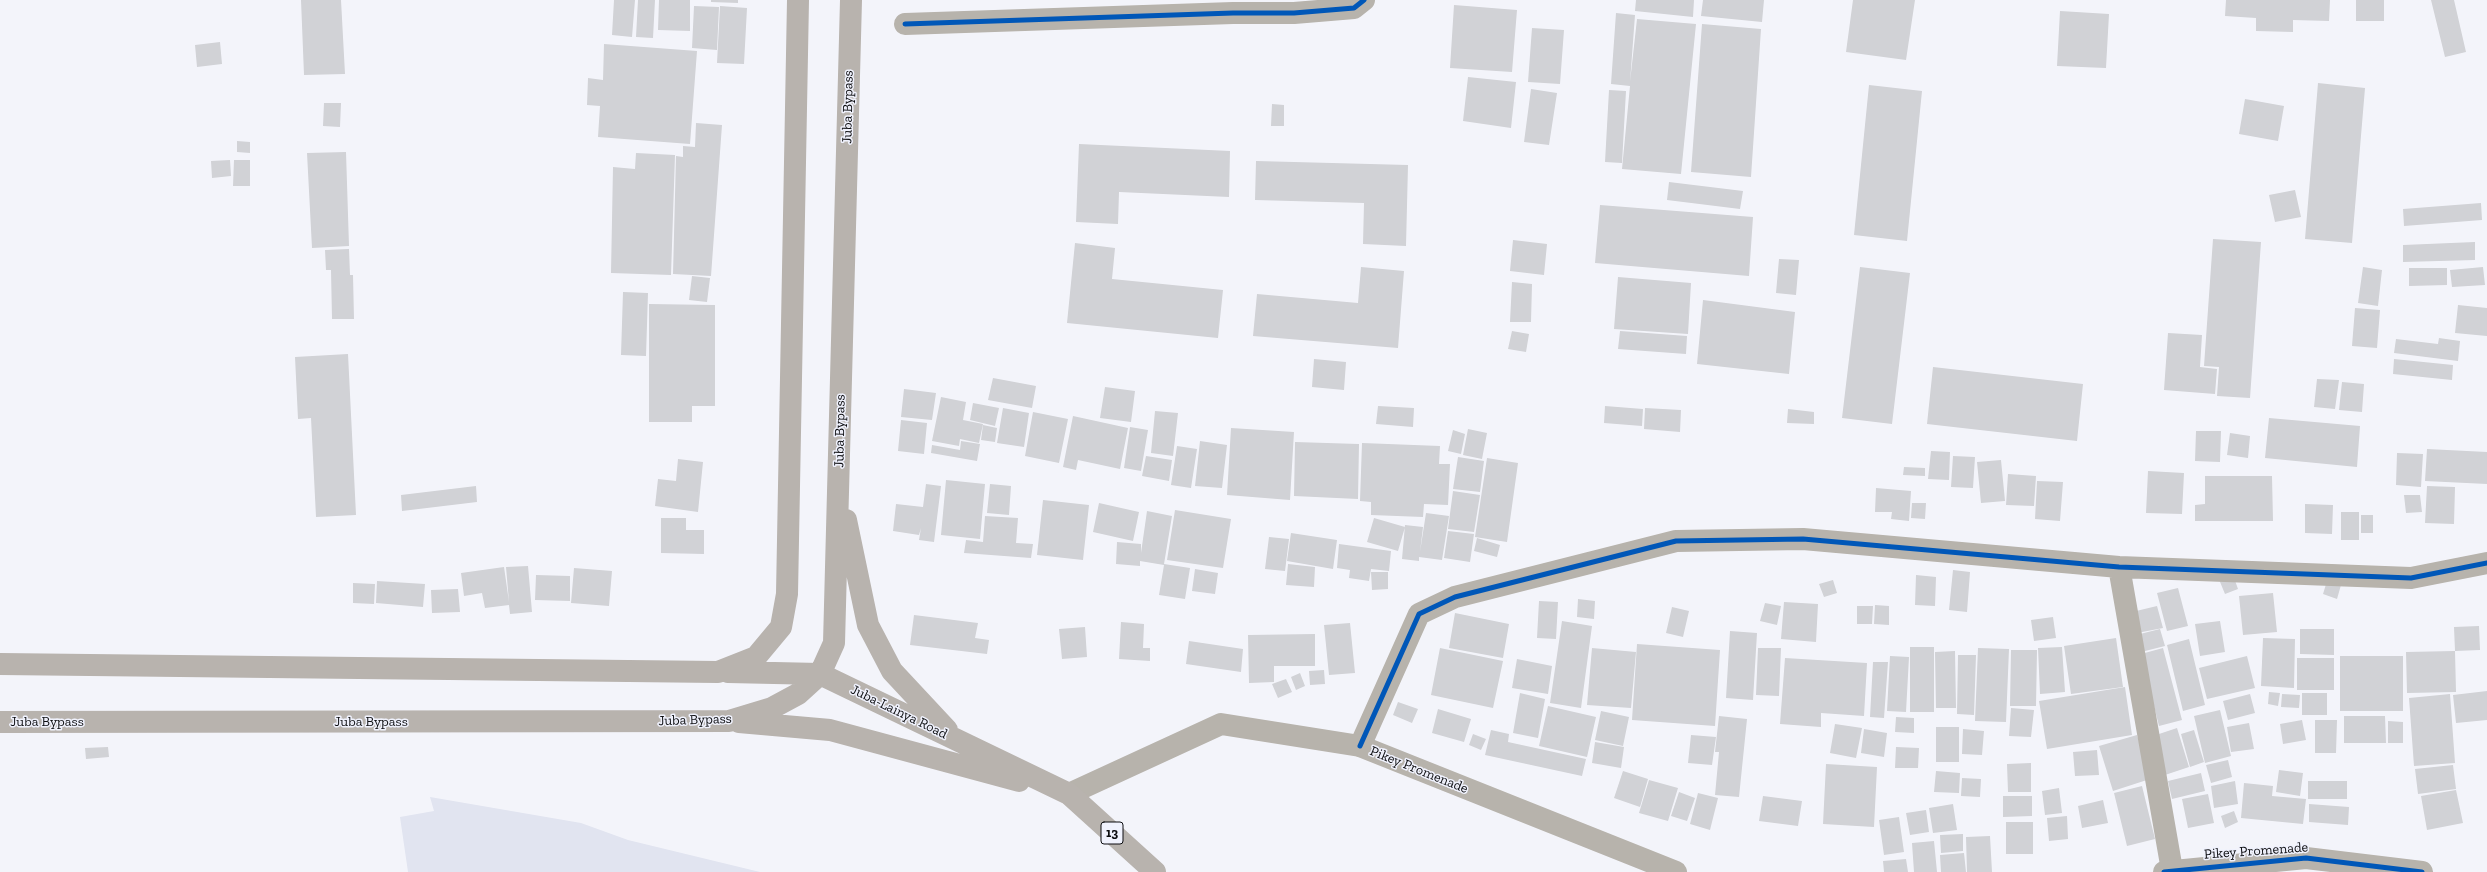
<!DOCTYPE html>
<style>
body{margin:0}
canvas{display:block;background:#f3f4fa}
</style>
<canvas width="2487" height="872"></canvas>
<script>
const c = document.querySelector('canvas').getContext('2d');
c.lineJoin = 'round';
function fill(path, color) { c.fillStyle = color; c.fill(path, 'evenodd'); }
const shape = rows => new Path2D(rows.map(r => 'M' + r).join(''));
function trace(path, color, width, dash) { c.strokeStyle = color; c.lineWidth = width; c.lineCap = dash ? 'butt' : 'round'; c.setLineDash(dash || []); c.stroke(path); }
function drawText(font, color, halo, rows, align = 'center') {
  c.font = font + ' "Zilla Slab",serif'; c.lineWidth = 3; c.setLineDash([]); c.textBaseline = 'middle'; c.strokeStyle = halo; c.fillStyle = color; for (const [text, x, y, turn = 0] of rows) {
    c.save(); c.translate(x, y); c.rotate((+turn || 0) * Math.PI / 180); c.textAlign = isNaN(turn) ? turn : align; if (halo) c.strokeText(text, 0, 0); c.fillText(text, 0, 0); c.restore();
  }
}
fill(shape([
 [430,797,581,823,628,840,760,872,408,872,400,817,434,811]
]), '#e1e4f0');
fill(shape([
 [301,0,341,0,345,74,304,75],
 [614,0,635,0,632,37,612,35],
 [638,0,655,0,653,38,636,37],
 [659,0,690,0,690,31,658,30],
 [711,0,738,0,738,3,711,2],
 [1636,0,1694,0,1693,17,1635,11],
 [1703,0,1764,0,1762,22,1701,16],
 [1853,0,1915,0,1906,60,1846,52],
 [2226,0,2330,0,2329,21,2293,20,2293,32,2256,31,2256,18,2225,16],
 [2356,0,2384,0,2384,21,2356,21],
 [2431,0,2454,0,2466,52,2445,57],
 [1454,5,1517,10,1512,72,1450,68],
 [694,6,719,7,717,50,692,48],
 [720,6,747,8,744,64,717,63],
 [2060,11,2109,14,2106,68,2057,66],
 [1616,13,1635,15,1630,82,1637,19,1696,24,1681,174,1622,169,1630,86,1611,84],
 [1702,24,1761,29,1751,177,1691,172],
 [1532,28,1564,30,1560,84,1528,82],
 [220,42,222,64,197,67,195,45],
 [604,44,697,51,690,144,598,137,600,106,587,105,588,78,603,80],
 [1468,77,1516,82,1511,128,1463,121],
 [2318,83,2365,88,2352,243,2305,239],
 [1869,85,1922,91,1907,241,1854,235],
 [1531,89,1557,93,1549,145,1524,142],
 [1609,90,1626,91,1622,163,1605,162],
 [2245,99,2284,106,2278,141,2239,134],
 [324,103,341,103,340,127,323,126],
 [1272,104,1284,105,1284,126,1271,126],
 [696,123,722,125,711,276,673,274,676,156,683,157,683,146,695,147],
 [237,141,250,142,250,153,237,152],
 [1079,144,1230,151,1229,197,1119,192,1118,224,1076,222],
 [346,152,349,246,312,248,307,153],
 [636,153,675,155,671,275,611,273,613,167,635,169],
 [230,160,231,176,212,178,211,161],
 [234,160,250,160,250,186,233,186],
 [1256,161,1408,165,1406,246,1363,244,1364,203,1255,200],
 [1669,182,1743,191,1740,209,1667,200],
 [2295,190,2301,217,2275,222,2269,195],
 [2481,203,2482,220,2404,226,2403,209],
 [1600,205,1753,217,1749,276,1595,263],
 [2213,239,2261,242,2250,398,2217,396,2219,367,2204,366],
 [1513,240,1547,244,1544,275,1510,271],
 [2475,242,2475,260,2403,262,2403,245],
 [1075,243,1115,248,1112,279,1223,290,1218,338,1067,323],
 [349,249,350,275,353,275,354,319,332,319,331,270,326,270,325,250],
 [1779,259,1799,260,1796,295,1776,293],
 [1361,267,1404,271,1398,348,1253,336,1257,294,1358,303],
 [1860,267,1910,273,1892,424,1842,418],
 [2363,267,2382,270,2378,306,2358,303],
 [2483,267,2485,285,2452,287,2450,270],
 [2409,268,2447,268,2447,285,2409,286],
 [692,276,710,278,707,302,689,300],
 [1618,277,1691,283,1688,334,1614,329],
 [1512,282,1532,284,1531,322,1510,322],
 [623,292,648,293,646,356,621,355],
 [1703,300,1795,312,1789,374,1697,364],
 [649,304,715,305,715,406,692,406,692,422,649,422],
 [2458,305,2487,308,2487,336,2455,333],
 [2355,308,2380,310,2377,348,2352,346],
 [1512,331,1529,334,1526,352,1508,349],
 [1620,331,1687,336,1686,354,1618,349],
 [2168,333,2202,335,2200,367,2217,369,2215,394,2164,390],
 [2439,338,2460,341,2458,361,2394,353,2396,339,2438,344],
 [348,354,356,515,316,517,311,418,298,419,295,357],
 [1314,359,1346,362,1344,390,1312,387],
 [2394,359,2453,365,2452,380,2393,374],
 [1933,367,2083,384,2077,441,1927,424],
 [993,378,1036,386,1032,408,988,400],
 [2317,379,2339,380,2335,409,2314,407],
 [2342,382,2364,384,2362,412,2339,410],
 [1105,387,1135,391,1131,422,1100,418],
 [904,389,936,393,932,420,901,417],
 [941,397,966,402,963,420,983,424,979,443,960,439,959,446,932,441],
 [973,403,999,408,995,426,970,420],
 [1378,406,1414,408,1413,427,1376,424],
 [1605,406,1643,409,1642,426,1604,423],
 [1003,408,1029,413,1024,447,997,443],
 [1645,408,1681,410,1680,432,1644,429],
 [1788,409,1814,412,1814,424,1787,423],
 [1155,411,1178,413,1173,456,1151,453],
 [1033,412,1068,419,1059,463,1025,456],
 [1073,416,1128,428,1120,469,1078,460,1076,470,1063,467],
 [2269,418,2360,426,2357,467,2265,458],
 [901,420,927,423,924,454,898,451],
 [983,425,997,428,995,442,981,440],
 [1130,427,1148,430,1141,471,1124,468],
 [1231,428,1294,432,1290,500,1227,495],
 [1468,429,1487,433,1482,459,1463,455],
 [1453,430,1465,434,1461,454,1448,451],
 [2196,431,2221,431,2220,462,2195,461],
 [2230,433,2250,436,2248,458,2227,455],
 [961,441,980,444,977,461,931,453,932,445,960,450],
 [1200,441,1227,445,1222,488,1195,486],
 [1295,442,1359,444,1358,499,1294,496],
 [1362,443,1440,446,1439,464,1450,464,1448,505,1424,504,1423,517,1371,515,1371,502,1360,501],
 [1177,446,1197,449,1191,488,1171,485],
 [2427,449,2487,452,2487,484,2425,481],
 [1931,451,1950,452,1949,480,1928,479],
 [2397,453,2423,454,2421,487,2396,485],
 [1146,456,1172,460,1169,481,1142,476],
 [1953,456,1975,457,1973,488,1951,487],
 [1458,457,1484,461,1480,492,1453,489],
 [1487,458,1518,463,1507,542,1475,537],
 [678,459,703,462,698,512,655,506,658,479,676,481],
 [2001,460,2005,501,1981,503,1977,462],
 [1904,467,1925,468,1925,476,1903,475],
 [2148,471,2184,473,2182,514,2146,513],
 [2008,474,2036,476,2034,506,2006,505],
 [2205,476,2272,476,2273,521,2195,521,2195,505,2205,504],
 [946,480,985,484,980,539,941,535],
 [2037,481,2063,482,2060,521,2035,519],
 [926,484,941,486,934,542,919,540,921,528,919,535,893,531,896,504,923,507],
 [990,484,1011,486,1009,515,987,513],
 [476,486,477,502,402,511,401,495],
 [2427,486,2455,487,2454,524,2425,523],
 [1876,488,1911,491,1909,521,1891,519,1892,512,1875,512],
 [1453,491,1480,495,1474,532,1448,529],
 [2404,495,2420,495,2422,512,2406,513],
 [1043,500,1089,505,1083,560,1037,555],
 [1099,503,1139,512,1133,541,1093,532],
 [1912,503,1926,503,1925,519,1911,518],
 [2305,504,2333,505,2332,534,2305,533],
 [1175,510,1231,519,1223,568,1167,560],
 [1147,511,1172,516,1164,564,1190,568,1185,599,1159,595,1164,565,1140,561,1140,566,1116,564,1117,542,1141,544,1141,553],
 [2341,512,2359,512,2359,540,2341,540],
 [1426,513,1449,516,1442,560,1419,557,1419,561,1402,559,1405,525,1423,527,1420,552],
 [2361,515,2373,515,2373,533,2361,533],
 [985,516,1018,518,1016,543,1033,544,1031,558,964,553,966,540,983,542],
 [661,518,686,518,686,530,704,530,704,554,661,553],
 [1374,518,1405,527,1398,551,1367,542],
 [1448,531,1474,534,1470,562,1444,558],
 [1291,533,1337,540,1333,569,1287,561],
 [1269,537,1289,539,1285,571,1265,569],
 [1477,538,1500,545,1497,557,1474,551],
 [1339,544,1391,551,1389,571,1371,569,1369,581,1349,578,1350,570,1337,568],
 [1288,564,1315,567,1314,587,1286,585],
 [528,566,532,612,510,614,509,605,485,608,482,593,464,596,461,573,504,567,509,602,506,567],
 [574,568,612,571,609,606,571,603],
 [1195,569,1218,573,1215,594,1192,591],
 [1953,570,1970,572,1967,612,1949,610],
 [1371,572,1388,572,1388,589,1372,590],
 [2232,572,2238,589,2225,594,2218,577],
 [536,575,570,576,570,601,535,600],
 [1916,575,1936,577,1935,606,1915,605],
 [1833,580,1837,593,1824,597,1819,584],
 [377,581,425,584,423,607,376,603],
 [2327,581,2341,585,2337,599,2323,594],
 [353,583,375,584,374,604,353,603],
 [2178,588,2188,626,2167,631,2157,593],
 [458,589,460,612,432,613,431,590],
 [2273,593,2277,632,2243,635,2239,596],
 [1578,599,1595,601,1594,619,1577,617],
 [1539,601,1558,602,1556,639,1537,638],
 [1784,602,1818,604,1816,642,1781,639],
 [1765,603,1781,606,1777,625,1760,621],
 [1875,605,1889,606,1889,625,1874,624],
 [1857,606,1873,606,1872,624,1857,624],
 [2157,606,2163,628,2137,633,2132,612],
 [1672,607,1689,611,1683,637,1666,633],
 [1455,613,1509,624,1503,658,1449,648],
 [914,615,978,623,975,638,989,640,987,654,910,645],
 [2053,617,2056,638,2034,641,2031,620],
 [1562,621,1592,626,1581,708,1550,703],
 [2220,621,2225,652,2200,656,2195,624],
 [1121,622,1144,624,1143,648,1150,648,1150,661,1119,659],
 [1350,623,1355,673,1329,675,1324,625],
 [2479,626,2480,650,2455,651,2454,627],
 [1085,627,1087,657,1062,659,1059,629],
 [2160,629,2165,646,2141,652,2136,635],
 [2300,629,2334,629,2334,655,2300,654],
 [1730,631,1757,633,1753,700,1726,698],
 [1315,634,1315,666,1274,666,1274,682,1249,683,1248,635],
 [2116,638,2123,687,2071,694,2064,646],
 [2263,638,2295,639,2294,688,2261,686],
 [2189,639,2205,705,2183,711,2167,645],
 [1189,641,1243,649,1241,672,1186,664],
 [1637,644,1720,650,1715,726,1632,720],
 [1910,647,1934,647,1934,712,1910,712],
 [2062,647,2065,692,2040,694,2038,648],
 [1440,648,1503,661,1493,708,1431,695],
 [1592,648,1636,652,1631,708,1587,705],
 [1758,648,1781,648,1779,696,1756,695],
 [1978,648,2009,649,2006,722,1975,721],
 [2163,648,2182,720,2159,726,2141,654],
 [2011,650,2037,650,2036,706,2010,706],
 [1955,651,1956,708,1936,708,1935,652],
 [2455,651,2456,692,2407,693,2406,652],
 [1958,655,1976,655,1974,715,1957,714],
 [1890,656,1909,657,1906,712,1887,711],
 [2247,656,2255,688,2207,699,2199,668],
 [2340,656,2403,656,2403,711,2340,711],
 [1785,658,1867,663,1864,716,1821,713,1821,727,1780,724],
 [2297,658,2334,658,2334,690,2297,690],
 [1517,659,1552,666,1548,694,1512,688],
 [1873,662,1888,662,1884,718,1870,717],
 [1324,670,1325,684,1310,685,1309,671],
 [1300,673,1305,686,1296,690,1291,677],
 [1286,679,1292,692,1278,698,1272,684],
 [2125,687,2132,735,2047,749,2039,701],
 [2487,691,2487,720,2456,723,2453,695],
 [2269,692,2280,693,2278,706,2268,704],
 [1520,693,1545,699,1538,738,1513,733],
 [2302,693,2327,693,2327,715,2302,715],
 [2250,694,2255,713,2228,720,2223,701],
 [2282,694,2300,695,2299,708,2281,707],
 [2450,694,2455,763,2414,766,2409,698],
 [1398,702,1418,709,1412,723,1393,715],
 [1548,706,1596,717,1587,757,1539,746],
 [2011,708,2034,710,2031,737,2009,736],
 [1438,709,1471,719,1464,742,1432,733],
 [2220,710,2231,756,2205,763,2194,716],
 [1601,711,1629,717,1623,746,1595,740],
 [1719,716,1747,719,1739,797,1715,795,1719,752,1715,752],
 [2344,716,2385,716,2386,743,2344,743],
 [1896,717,1914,718,1914,733,1895,732],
 [2302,720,2306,740,2283,744,2280,724],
 [2315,720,2337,720,2336,753,2315,753],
 [2388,721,2403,722,2403,743,2388,743],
 [2249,723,2254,749,2231,752,2227,727],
 [1835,724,1862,728,1856,758,1830,753],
 [1936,727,1959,727,1959,762,1936,762],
 [2177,728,2189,767,2165,775,2153,736],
 [1864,729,1887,733,1884,757,1861,753],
 [1963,729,1984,731,1982,755,1962,754],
 [1491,730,1509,734,1508,742,1586,759,1582,776,1485,755],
 [2194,730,2204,762,2190,767,2181,734],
 [1473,734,1486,739,1481,750,1469,745],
 [1691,735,1716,737,1712,765,1688,763],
 [2137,735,2150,779,2113,791,2099,746],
 [1595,742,1624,747,1621,768,1592,763],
 [108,747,109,757,86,759,85,748],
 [1896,747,1919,748,1918,768,1895,768],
 [2097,750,2099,775,2075,776,2073,752],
 [2228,760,2232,777,2211,783,2206,765],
 [2031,763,2031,792,2008,792,2007,764],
 [1826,764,1877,767,1874,827,1823,824],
 [2453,765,2456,789,2418,794,2415,769],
 [2279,770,2303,773,2300,796,2276,792],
 [1623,771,1648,779,1640,807,1614,798],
 [1936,771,1960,773,1959,793,1934,792],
 [2201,773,2205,791,2172,799,2168,781],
 [1962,778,1981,779,1980,797,1961,796],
 [1649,780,1678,788,1668,821,1639,813],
 [2235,781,2238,804,2214,808,2211,786],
 [2308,781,2347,781,2347,799,2308,799],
 [2244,783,2273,786,2272,796,2306,799,2303,824,2241,818],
 [2142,786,2155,839,2127,846,2114,793],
 [2059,788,2062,813,2045,815,2042,791],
 [2456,790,2463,823,2427,830,2421,796],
 [1679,792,1695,798,1687,821,1671,816],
 [1698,793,1718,798,1710,830,1690,824],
 [2208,794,2214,823,2188,828,2182,799],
 [1763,796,1802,801,1798,826,1759,821],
 [2003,796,2032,796,2032,816,2003,817],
 [2103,800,2108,823,2082,828,2078,806],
 [1953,804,1957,830,1933,833,1929,808],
 [2309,804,2349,807,2348,825,2309,822],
 [1926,810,1929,832,1910,835,1906,813],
 [2234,811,2238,822,2225,828,2221,816],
 [2067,816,2068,839,2049,841,2047,818],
 [1899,817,1904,852,1884,855,1879,820],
 [2006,822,2033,822,2033,854,2006,854],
 [1963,834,1963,851,1941,853,1940,835],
 [1990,836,1992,872,1967,872,1966,837],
 [1934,841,1937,872,1914,872,1912,843],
 [1964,853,1966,872,1941,872,1940,855],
 [1906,859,1908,872,1884,872,1883,861]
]), '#d1d2d6');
trace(shape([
 [905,24,1233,13,1294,13,1354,8,1364,0],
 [2119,567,2172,870],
 [1360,746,1419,614,1455,597,1676,541,1803,539,2119,567,2411,578,2487,563]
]), '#b7b3ac', 22);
trace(shape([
 [1069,794,1221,724,1360,746,1676,872],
 [2164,872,2306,858,2422,872]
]), '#b7b3ac', 22);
trace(shape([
 [846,520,868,625,892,671,947,730],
 [0,664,718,672,756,657,781,627,787,594,798,0],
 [728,672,820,674,1069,794,1155,872],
 [0,722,729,721,772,708,798,694,820,674,834,643,851,0],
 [739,722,830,730,1019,781]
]), '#b8b3ae', 22);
trace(shape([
 [905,24,1233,13,1294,13,1354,8,1364,0],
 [1360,746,1419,614,1455,597,1676,541,1803,539,2119,567,2411,578,2487,563],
 [2164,872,2306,858,2422,872]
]), '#0057b8', 5);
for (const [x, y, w] of [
 [1112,833,22]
]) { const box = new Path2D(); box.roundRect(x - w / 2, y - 11, w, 22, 3); c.fillStyle = '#f0f2fd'; c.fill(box); trace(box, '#0c0d10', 1); }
drawText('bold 13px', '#0c0d10', null, [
 ["13",1112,833]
]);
drawText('14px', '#0c0d10', '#f0f2fd', [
 ["Juba Bypass",848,107,-89],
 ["Juba Bypass",840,431,-89],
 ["Juba-Lainya Road",899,712,26],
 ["Juba Bypass",695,720,-2],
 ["Juba Bypass",47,722],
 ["Juba Bypass",371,722],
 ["Pikey Promenade",1419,770,22],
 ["Pikey Promenade",2256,851,-4]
]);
</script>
